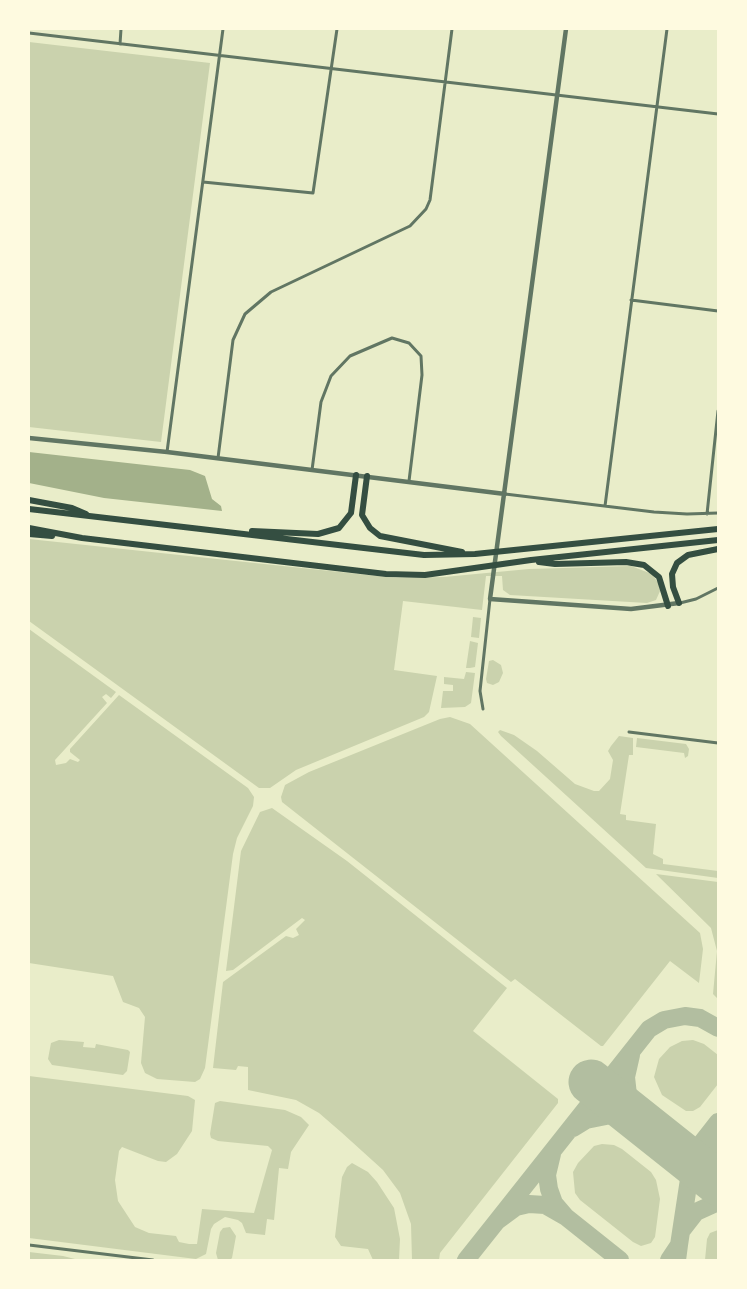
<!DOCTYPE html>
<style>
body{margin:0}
#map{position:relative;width:747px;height:1289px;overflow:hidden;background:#e9edc9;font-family:"Work Sans",sans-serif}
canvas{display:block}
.frame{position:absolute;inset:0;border:30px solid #fefae0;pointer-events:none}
</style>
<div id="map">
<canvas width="747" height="1289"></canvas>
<div class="frame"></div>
</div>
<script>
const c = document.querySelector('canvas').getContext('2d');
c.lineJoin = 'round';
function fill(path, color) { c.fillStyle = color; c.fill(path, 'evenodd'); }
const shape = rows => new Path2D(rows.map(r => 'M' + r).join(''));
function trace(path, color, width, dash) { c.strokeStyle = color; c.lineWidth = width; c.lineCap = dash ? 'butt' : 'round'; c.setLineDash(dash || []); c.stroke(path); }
fill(shape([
 [29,42,210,63,161,442,29,427],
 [29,539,396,578,444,577,529,569,631,566,652,574,659,584,660,591,656,600,647,603,510,595,503,590,502,576,486,576,482,610,403,601,394,670,437,676,429,712,424,717,296,770,270,788,259,788,29,621],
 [473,617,481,618,479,638,471,637],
 [29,629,116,692,111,698,106,694,102,697,107,703,55,760,56,765,66,763,70,759,78,762,80,760,70,752,70,749,119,695,248,788,254,797,253,806,237,838,233,854,205,1068,200,1079,195,1082,157,1079,145,1073,141,1063,145,1017,139,1008,123,1002,113,976,29,963],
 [470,641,478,643,475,667,470,668,466,668],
 [493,660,501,665,503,673,499,682,493,685,487,683,486,679,489,661],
 [466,672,475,673,471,703,465,707,441,708,443,691,453,691,453,685,444,684,444,677,464,679],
 [450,717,470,724,700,933,703,949,699,983,670,961,603,1046,601,1046,515,979,511,982,282,802,281,797,285,785,309,772,440,719],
 [500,730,514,735,537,751,575,784,594,791,599,791,610,779,613,760,608,751,611,746,619,736,633,738,633,755,629,755,620,814,626,815,626,820,656,824,653,854,663,859,663,864,718,871,718,878,646,868,501,736,498,732],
 [637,738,686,744,689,749,688,756,685,758,684,753,636,747],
 [272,808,347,861,507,988,473,1031,558,1099,558,1103,440,1253,439,1260,412,1260,411,1224,400,1193,383,1170,341,1132,319,1113,296,1100,248,1090,248,1067,238,1066,236,1070,213,1068,223,982,286,936,293,938,299,935,296,929,305,920,302,918,233,970,226,971,241,851,260,812],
 [656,874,718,882,718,999,713,994,717,951,711,928],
 [59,1040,84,1042,83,1047,95,1048,96,1044,128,1050,130,1052,127,1071,123,1075,52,1065,48,1059,51,1043],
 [693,1040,704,1044,718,1055,718,1084,700,1107,693,1111,686,1111,662,1095,654,1077,659,1059,670,1047,682,1041],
 [29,1076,188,1096,195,1100,192,1131,177,1154,166,1162,158,1161,122,1147,119,1151,115,1180,118,1201,135,1227,149,1233,176,1236,179,1242,189,1244,197,1244,202,1209,254,1213,272,1150,268,1146,218,1141,211,1138,210,1134,215,1103,220,1101,285,1110,301,1117,309,1125,291,1152,288,1169,279,1168,274,1220,267,1219,265,1235,246,1233,242,1223,238,1220,225,1217,214,1224,211,1229,206,1254,196,1259,29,1238],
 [602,1144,614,1145,622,1149,651,1172,656,1180,660,1199,655,1237,651,1243,641,1246,633,1242,580,1200,575,1193,573,1172,578,1163,594,1146],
 [352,1163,368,1172,377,1182,394,1208,400,1239,399,1260,373,1260,368,1249,341,1246,335,1237,342,1177,347,1167],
 [230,1227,236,1236,232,1258,230,1260,218,1260,216,1253,220,1232,223,1228],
 [718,1230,718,1260,705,1260,707,1239,710,1233],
 [29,1252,63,1256,79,1260,29,1260]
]), '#cad2ad');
fill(shape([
 [29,452,190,470,205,476,212,499,221,506,222,511,104,498,29,483]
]), '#a3b18a');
trace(shape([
 [718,1125,714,1147,718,1171],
 [573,1128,586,1120,611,1115,628,1119,653,1131,635,1113,628,1095,626,1077,631,1055],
 [566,1217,620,1260],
 [497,1221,649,1029,664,1020,685,1016,700,1018,718,1028],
 [682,1230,696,1212,718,1202],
 [679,1245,691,1166,700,1145,718,1122],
 [466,1260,497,1221,516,1207,529,1204,545,1205,566,1217,554,1203,549,1189,547,1175,552,1154],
 [669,1260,679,1245,677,1260]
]), '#b2bea0', 18);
trace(shape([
 [591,1082,718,1183]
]), '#b2bea0', 45);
trace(shape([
 [29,33,718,114],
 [120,44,121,29],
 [203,182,313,193,337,29],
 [631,300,718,311],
 [167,452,223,29],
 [218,458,233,340,245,314,271,292,410,226,426,209,430,200,452,29],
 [312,470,321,402,331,376,350,356,392,338,409,343,421,356,422,375,409,481],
 [505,494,654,512,687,514,718,513],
 [605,506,667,29],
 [707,514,718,411],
 [680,603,696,599,718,588],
 [483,709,480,691,490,599],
 [629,732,718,743],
 [29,1245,153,1260]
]), '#617663', 3);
trace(shape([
 [566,29,490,599,631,609,679,603],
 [29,438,167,452,505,494]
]), '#617663', 4.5);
trace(shape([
 [367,476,362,515,370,528,380,536,462,552],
 [29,500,72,508,86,514],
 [29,509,424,555,475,554,718,529],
 [29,528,82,538,386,574,425,575,531,560,718,540],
 [252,531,318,534,339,528,351,513,356,475],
 [29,534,52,536],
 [539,562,555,564,626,562,644,565,659,577,668,606],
 [679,603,673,587,672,574,677,563,688,555,718,549]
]), '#344e41', 6);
</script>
